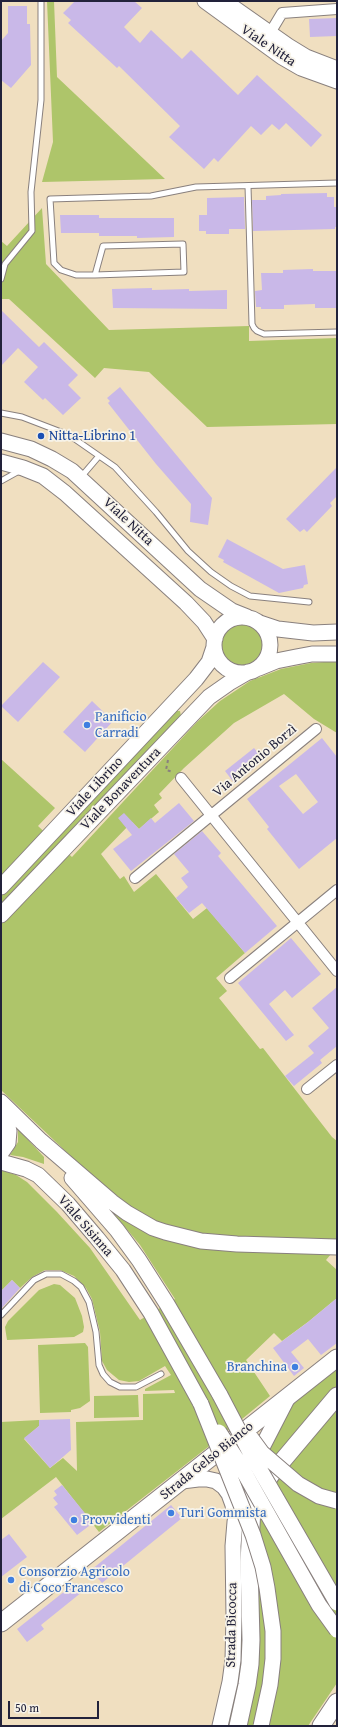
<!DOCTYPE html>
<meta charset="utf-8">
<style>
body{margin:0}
#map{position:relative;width:338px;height:1727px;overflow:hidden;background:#f0dfc0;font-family:"Gentium Book Plus",serif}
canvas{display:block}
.frame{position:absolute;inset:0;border:2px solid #22223b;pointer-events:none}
.scale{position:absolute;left:8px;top:1701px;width:91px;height:18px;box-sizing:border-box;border:2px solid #22223b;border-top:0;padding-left:5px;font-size:12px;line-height:14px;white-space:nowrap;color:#22223b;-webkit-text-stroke:3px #f7f3e8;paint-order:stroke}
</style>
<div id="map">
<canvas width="338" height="1727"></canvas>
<div class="frame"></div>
<div class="scale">50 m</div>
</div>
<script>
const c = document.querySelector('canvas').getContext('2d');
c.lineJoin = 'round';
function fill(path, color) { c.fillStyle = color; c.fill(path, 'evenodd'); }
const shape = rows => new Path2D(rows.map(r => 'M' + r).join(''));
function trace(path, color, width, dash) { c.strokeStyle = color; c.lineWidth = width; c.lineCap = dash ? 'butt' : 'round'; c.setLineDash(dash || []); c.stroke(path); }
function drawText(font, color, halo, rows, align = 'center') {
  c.font = font + ' "Gentium Book Plus",serif'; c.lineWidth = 3.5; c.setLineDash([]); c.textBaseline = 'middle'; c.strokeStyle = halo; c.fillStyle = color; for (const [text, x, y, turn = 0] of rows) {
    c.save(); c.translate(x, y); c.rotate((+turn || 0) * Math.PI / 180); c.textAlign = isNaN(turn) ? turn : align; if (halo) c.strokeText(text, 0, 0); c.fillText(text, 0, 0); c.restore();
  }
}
fill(shape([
 [47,1,54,1,57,77,165,179,42,182,53,142],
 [42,208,46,264,109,330,249,326,249,341,337,338,337,424,207,427,149,372,104,368,95,378,9,299,1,299,1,241,7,246],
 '220 645a22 22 0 1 1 44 0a22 22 0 1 1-44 0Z',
 [337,661,337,733,314,719,284,694,234,723,184,768,159,794,162,798,154,805,159,812,139,829,132,822,101,854,120,879,124,876,134,892,156,874,193,919,207,908,245,953,216,978,227,991,219,998,260,1049,263,1048,332,1137,337,1141,337,1247,326,1260,337,1270,337,1298,308,1322,282,1341,274,1333,246,1360,270,1396,208,1447,99,1532,56,1477,1,1519,1,1422,39,1420,39,1426,24,1439,50,1468,63,1458,77,1471,76,1422,143,1420,143,1394,175,1393,174,1390,145,1391,145,1389,171,1375,165,1366,139,1381,129,1382,119,1380,107,1370,102,1361,100,1332,92,1299,86,1288,74,1276,60,1270,45,1270,32,1277,20,1288,12,1280,1,1291,1,1170,16,1175,27,1182,57,1212,90,1248,140,1320,175,1299,140,1245,114,1214,116,1212,149,1232,173,1242,175,1229,151,1219,115,1198,1,1090,1,759,55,808,38,826,53,840,176,711,180,711,181,716,59,845,72,857,197,722,220,701,250,681,281,669,311,663],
 [18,1129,44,1157,44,1164,23,1157,10,1155,18,1142],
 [54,1284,60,1285,75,1298,82,1316,84,1327,83,1332,74,1337,7,1340,5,1327,8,1321,39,1290],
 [85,1343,88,1347,90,1401,80,1408,71,1410,71,1412,40,1413,38,1345],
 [337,1368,337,1683,308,1726,244,1726,255,1488,247,1641,233,1726,227,1726,240,1663,241,1640,240,1529,253,1477,283,1419,294,1403],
 [138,1395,139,1417,94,1418,94,1396]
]), '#aec56a');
fill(shape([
 [75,1,134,1,142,8,124,27,140,43,151,30,182,59,191,50,238,95,257,75,322,135,311,147,286,123,279,130,272,124,261,135,251,126,218,162,214,158,204,169,169,137,180,126,119,66,117,68,68,23,71,20,63,13],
 [8,6,27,6,27,24,30,24,31,65,11,88,1,80,1,41,8,33],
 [337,18,337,36,310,37,309,19],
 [327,193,327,197,334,197,334,207,337,207,337,227,335,227,335,229,253,231,252,200,266,200,266,196,281,195,281,194],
 [244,197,245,229,229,229,229,234,206,234,206,231,199,231,199,215,207,215,207,198],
 [60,215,99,215,99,218,174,218,174,237,137,238,137,236,99,236,99,233,61,233],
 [313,269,313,271,336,271,337,308,315,308,315,304,284,305,284,309,261,309,261,307,256,307,255,291,262,290,261,273,283,273,283,270],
 [152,288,152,290,189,289,189,291,227,290,227,309,113,308,112,289],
 [1,310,39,347,44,342,78,375,68,385,81,398,63,415,45,398,43,400,24,382,38,367,18,348,1,366],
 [120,387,212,498,208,525,190,522,191,504,156,464,108,403,110,401,107,398],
 [337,467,337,496,330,503,332,506,307,532,304,529,300,532,286,519],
 [227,539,283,569,305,565,308,584,304,585,303,588,279,593,223,562,224,560,218,557],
 [43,662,60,677,18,722,1,706],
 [92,701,113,721,85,752,63,732],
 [322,738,337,757,337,838,299,869,267,829,269,827,247,799],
 [296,774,318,802,303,814,279,786],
 [254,748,264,760,235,784,225,771],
 [179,803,194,821,131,871,113,849,132,835,118,818,124,813,139,829,151,818,155,823],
 [202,831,221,853,218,856,277,926,245,953,202,903,189,913,176,898,188,887,181,878,189,872,174,854],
 [291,938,321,974,292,998,285,990,269,1004,294,1035,286,1041,238,983],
 [337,987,337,1046,320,1060,322,1063,294,1086,285,1076,314,1053,308,1046,329,1028,312,1008],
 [12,1280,20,1288,1,1309,1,1291],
 [337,1298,337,1343,321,1355,308,1339,291,1352,304,1368,294,1376,273,1348,308,1322],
 [70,1419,71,1450,50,1468,24,1438,39,1426,39,1420],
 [62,1485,93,1523,77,1535,54,1507,58,1504,53,1498,57,1495,54,1491],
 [171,1505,182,1518,102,1583,91,1570],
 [9,1534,27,1557,1,1577,1,1540],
 [75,1583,82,1592,41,1625,44,1629,27,1642,17,1629]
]), '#c9b8e8');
const lane = shape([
 [248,186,252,324,254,328,257,331,264,334,337,332],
 [95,275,103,246,183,244,184,272,95,275,76,275,61,270,54,263,50,199,151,196,196,187,337,183],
 [1,279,5,264,32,231,31,192,41,100,41,1],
 [1,413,22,417,69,435,115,467,156,512,188,551,211,572,231,586,250,596,309,602],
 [81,477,99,456],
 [1,481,19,471],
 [1,1315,34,1280,46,1274,61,1274,74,1281,81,1287,89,1302,96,1332,99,1365,103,1374,110,1382,120,1387,136,1387,161,1374]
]);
const street = shape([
 [267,38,282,13,337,9],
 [181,778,337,971],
 [135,878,316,729],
 [230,978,337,890],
 [307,1089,337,1065]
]);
const secondary = shape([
 [205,1,282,57,301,68,337,81],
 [224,1,288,46,306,57,337,69],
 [1,441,31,449,52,459,72,471,200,589,232,611,247,617],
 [1,462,23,468,43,476,65,493,186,603,204,622,215,639],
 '214 645a28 28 0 1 1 56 0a28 28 0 1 1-56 0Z',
 [260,623,278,629,313,633,337,632],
 [259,668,276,661,296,657,312,654,337,654],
 [1,887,196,679,209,662,214,647],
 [1,915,209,697,229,683,248,672],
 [1,1102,41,1141,112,1202,127,1213,153,1228,165,1232,201,1241,237,1244,337,1247],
 [1,1116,7,1123,9,1131,8,1143,1,1153],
 [1,1162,26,1169,38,1175,68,1204,97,1238,123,1270,151,1313,201,1404],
 [72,1178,117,1230,139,1260,167,1304,220,1395],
 [255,1461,288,1397],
 [182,1481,198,1479,207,1479,216,1481,224,1487,229,1494,233,1505,234,1513],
 [220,1726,230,1682,233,1660,234,1616,233,1546,235,1522,242,1492,249,1474,248,1469]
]);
const primary = shape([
 [1,1623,337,1358],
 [238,1726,247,1685,250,1664,251,1640,249,1562,252,1508,259,1492,273,1472,337,1396],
 [321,1726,337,1702]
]);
trace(lane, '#89807e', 7);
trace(street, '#89807e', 12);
trace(secondary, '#89807e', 17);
trace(primary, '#89807e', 19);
trace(shape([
 [168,760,166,770,173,772]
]), '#89807e', 2, [3, 3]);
trace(lane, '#fff', 5);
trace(street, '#fff', 10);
trace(secondary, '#fff', 15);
trace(primary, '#fff', 17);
const secondaryBridge = shape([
 [220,1395,252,1456,337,1603],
 [201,1404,253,1535,263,1567,267,1588,273,1631,273,1659,270,1685,261,1726],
 [219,1432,236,1458,319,1605,337,1630],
 [251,1438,262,1453,298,1484,319,1496,337,1501]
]);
trace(secondaryBridge, '#89807e', 17, []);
trace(secondaryBridge, '#fff', 15);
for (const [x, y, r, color] of [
 [41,436,4,"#1a4fb4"],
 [87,725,4,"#3f7fe0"],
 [295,1367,4,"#3f7fe0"],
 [171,1513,4,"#3f7fe0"],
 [74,1520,4,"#3f7fe0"],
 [11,1580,4,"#3f7fe0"]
]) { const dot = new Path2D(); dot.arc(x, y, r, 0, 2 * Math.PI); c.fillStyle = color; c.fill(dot); trace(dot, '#f7f3e8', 1.5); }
drawText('14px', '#22223b', '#f7f3e8', [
 ["Viale Nitta",268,46,34],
 ["Viale Nitta",128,522,43],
 ["Via Antonio Borzì",255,761,-40],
 ["Viale Librino",95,787,-47],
 ["Viale Bonaventura",121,789,-46],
 ["Viale Sisinna",85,1226,49],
 ["Strada Gelso Bianco",207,1461,-39],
 ["Strada Bicocca",232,1625,-89]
]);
drawText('14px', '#164399', '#f7f3e8', [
 ["Nitta-Librino 1",49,436]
], 'left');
drawText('14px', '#366cbe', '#f7f3e8', [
 ["Panificio",95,717],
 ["Carradi",95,733],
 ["Branchina",287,1367,"right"],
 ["Turi Gommista",179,1513],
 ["Provvidenti",82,1520],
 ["Consorzio Agricolo",19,1572],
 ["di Coco Francesco",19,1588]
], 'left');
</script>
